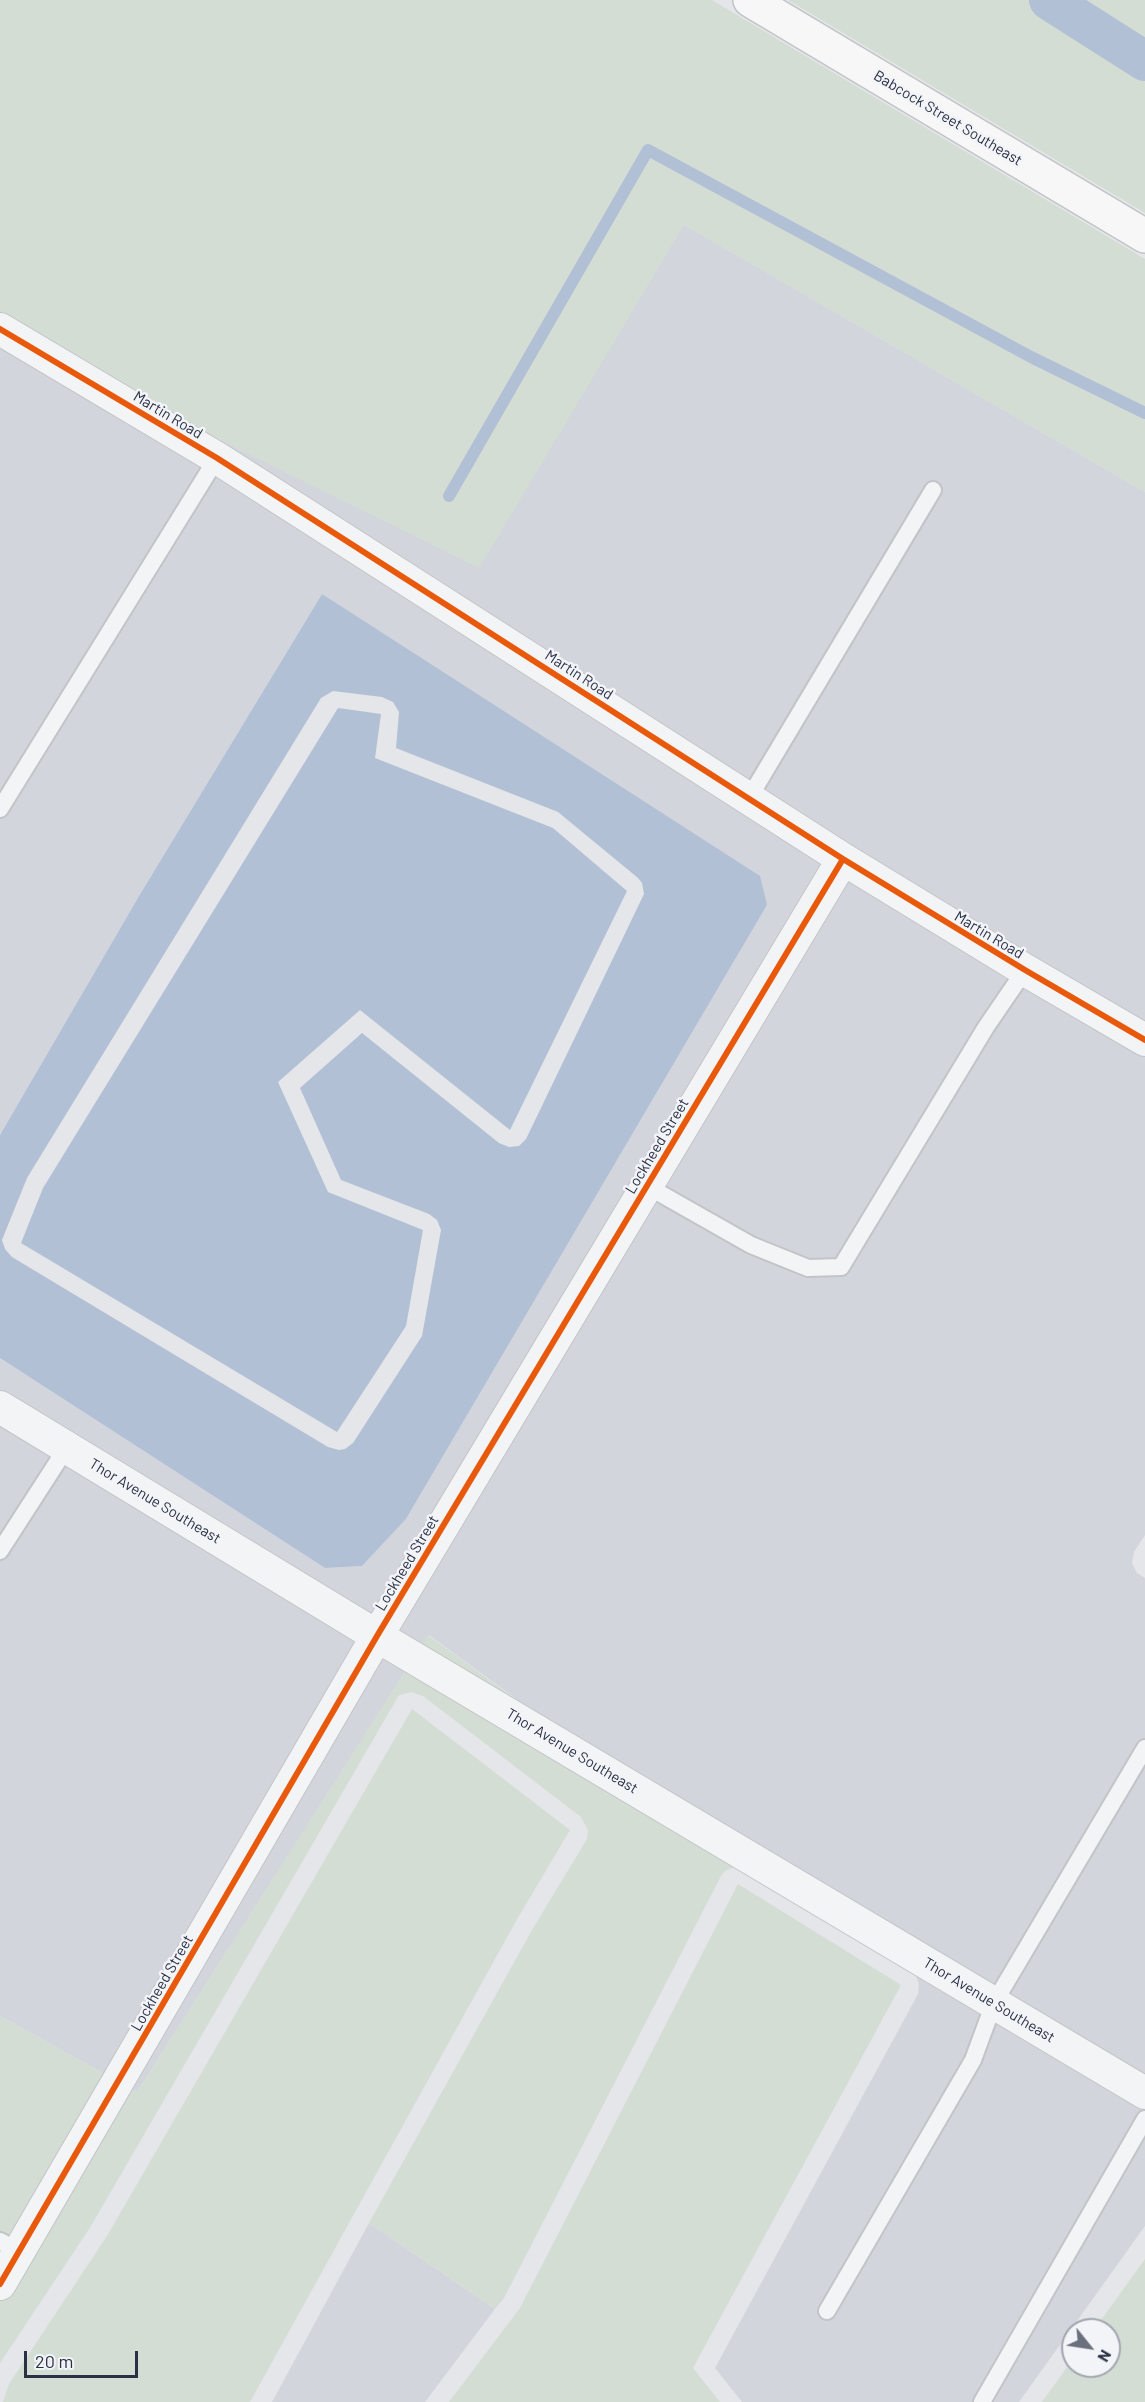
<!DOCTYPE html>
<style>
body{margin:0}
#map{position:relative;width:1145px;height:2402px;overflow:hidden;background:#e4e6e9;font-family:Barlow,sans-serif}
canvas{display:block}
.north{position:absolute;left:1061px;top:2318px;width:60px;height:60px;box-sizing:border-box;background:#f2f4f8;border:2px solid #a2a6b0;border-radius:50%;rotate:120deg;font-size:16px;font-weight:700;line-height:24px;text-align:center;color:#2a3144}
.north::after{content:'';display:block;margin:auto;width:21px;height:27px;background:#6b707e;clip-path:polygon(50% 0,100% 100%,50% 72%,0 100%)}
.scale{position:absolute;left:24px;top:2351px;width:114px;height:27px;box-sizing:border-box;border:3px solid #2a3144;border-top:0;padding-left:8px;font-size:18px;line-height:21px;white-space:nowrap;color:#2a3144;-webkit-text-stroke:4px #f2f4f8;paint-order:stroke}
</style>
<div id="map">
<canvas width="1145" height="2402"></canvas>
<div class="north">N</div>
<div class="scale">20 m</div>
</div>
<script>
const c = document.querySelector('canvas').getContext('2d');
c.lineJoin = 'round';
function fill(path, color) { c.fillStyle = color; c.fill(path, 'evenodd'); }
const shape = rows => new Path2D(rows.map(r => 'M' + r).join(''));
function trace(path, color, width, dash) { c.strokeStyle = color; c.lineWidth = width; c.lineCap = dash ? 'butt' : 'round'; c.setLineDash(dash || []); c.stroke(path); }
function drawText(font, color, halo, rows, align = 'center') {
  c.font = font + ' Barlow,sans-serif'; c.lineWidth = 5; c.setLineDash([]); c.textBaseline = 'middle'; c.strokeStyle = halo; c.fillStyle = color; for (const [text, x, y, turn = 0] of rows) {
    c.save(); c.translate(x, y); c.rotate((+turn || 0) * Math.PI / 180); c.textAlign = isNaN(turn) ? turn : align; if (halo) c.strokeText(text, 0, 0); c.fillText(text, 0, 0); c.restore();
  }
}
fill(shape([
 [683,224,1145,492,1145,1535,1134,1552,1132,1563,1137,1573,1145,1578,1145,2226,1019,2402,742,2402,715,2368,918,1994,919,1984,915,1974,910,1971,759,1877,429,1635,137,2092,0,2016,0,1358,325,1568,362,1566,406,1519,767,905,322,594,139,896,0,1135,0,319,184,422,479,567],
 [369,2223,495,2309,425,2402,272,2402]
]), '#d2d5dc');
fill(shape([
 [0,0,712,0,1145,259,1145,492,684,225,479,568,184,422,0,319],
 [788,0,1145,0,1145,213],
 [428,1635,759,1877,735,1867,725,1871,721,1876,504,2298,495,2309,369,2223,532,1930,587,1839,588,1830,581,1817,423,1696,411,1692,399,1695,91,2226,0,2363,0,2016,137,2092],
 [412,1709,570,1830,516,1921,250,2402,3,2402,9,2384,107,2236],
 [738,1884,901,1985,693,2368,720,2402,449,2402,520,2308],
 [1145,2259,1145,2402,1042,2402,1073,2359,1073,2366,1109,2366,1109,2330,1094,2330]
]), '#d4ddd4');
fill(shape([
 [322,594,760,876,767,905,406,1519,362,1566,325,1568,0,1358,0,1135,139,896],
 [333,691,382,697,393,702,399,712,396,748,558,812,638,878,642,883,644,894,526,1139,519,1146,509,1147,499,1143,362,1033,300,1088,341,1180,429,1214,437,1220,441,1230,422,1336,353,1443,345,1449,339,1450,328,1447,12,1257,5,1249,2,1240,27,1178,321,698],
 [338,708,381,714,375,758,553,828,627,891,510,1130,360,1010,278,1082,328,1192,423,1230,406,1326,337,1432,21,1243,43,1188]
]), '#b2c0d5');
trace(shape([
 [449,496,648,150,1031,357,1145,413]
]), '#b2c0d5', 12);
trace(shape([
 [1049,0,1145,61]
]), '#b2c0d5', 40);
const service = shape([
 [749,798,933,490],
 [0,809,217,458],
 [647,1186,751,1245,808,1268,841,1267,986,1027,1025,970],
 [0,1551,67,1447],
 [0,2241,19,2252],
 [827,2311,973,2060,994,2003,1145,1748],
 [982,2402,1145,2119]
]);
const minor = shape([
 [0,329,217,458,843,859,1025,970,1145,1040],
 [0,1407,377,1636,1145,2093],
 [0,2284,377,1636,843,859]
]);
const secondary = shape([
 [750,0,1145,236]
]);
trace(service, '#c2c4c7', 20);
trace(minor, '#c2c4c7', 34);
trace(secondary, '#c2c4c7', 36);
trace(service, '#f3f4f6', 16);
trace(minor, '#f3f4f6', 32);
trace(secondary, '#f7f7f7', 33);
trace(shape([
 [0,329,217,458,843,859,1025,970,1145,1040],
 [0,2284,377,1636,843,859]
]), '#e8590c', 6);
drawText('15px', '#2a3144', '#f2f4f8', [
 ["Babcock Street Southeast",948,118,31],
 ["Martin Road",168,415,31],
 ["Martin Road",579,675,33],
 ["Martin Road",989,935,31],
 ["Lockheed Street",657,1146,-59],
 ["Thor Avenue Southeast",155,1501,31],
 ["Lockheed Street",407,1563,-59],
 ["Thor Avenue Southeast",572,1751,31],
 ["Lockheed Street",162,1983,-60],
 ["Thor Avenue Southeast",989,2000,31]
]);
</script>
